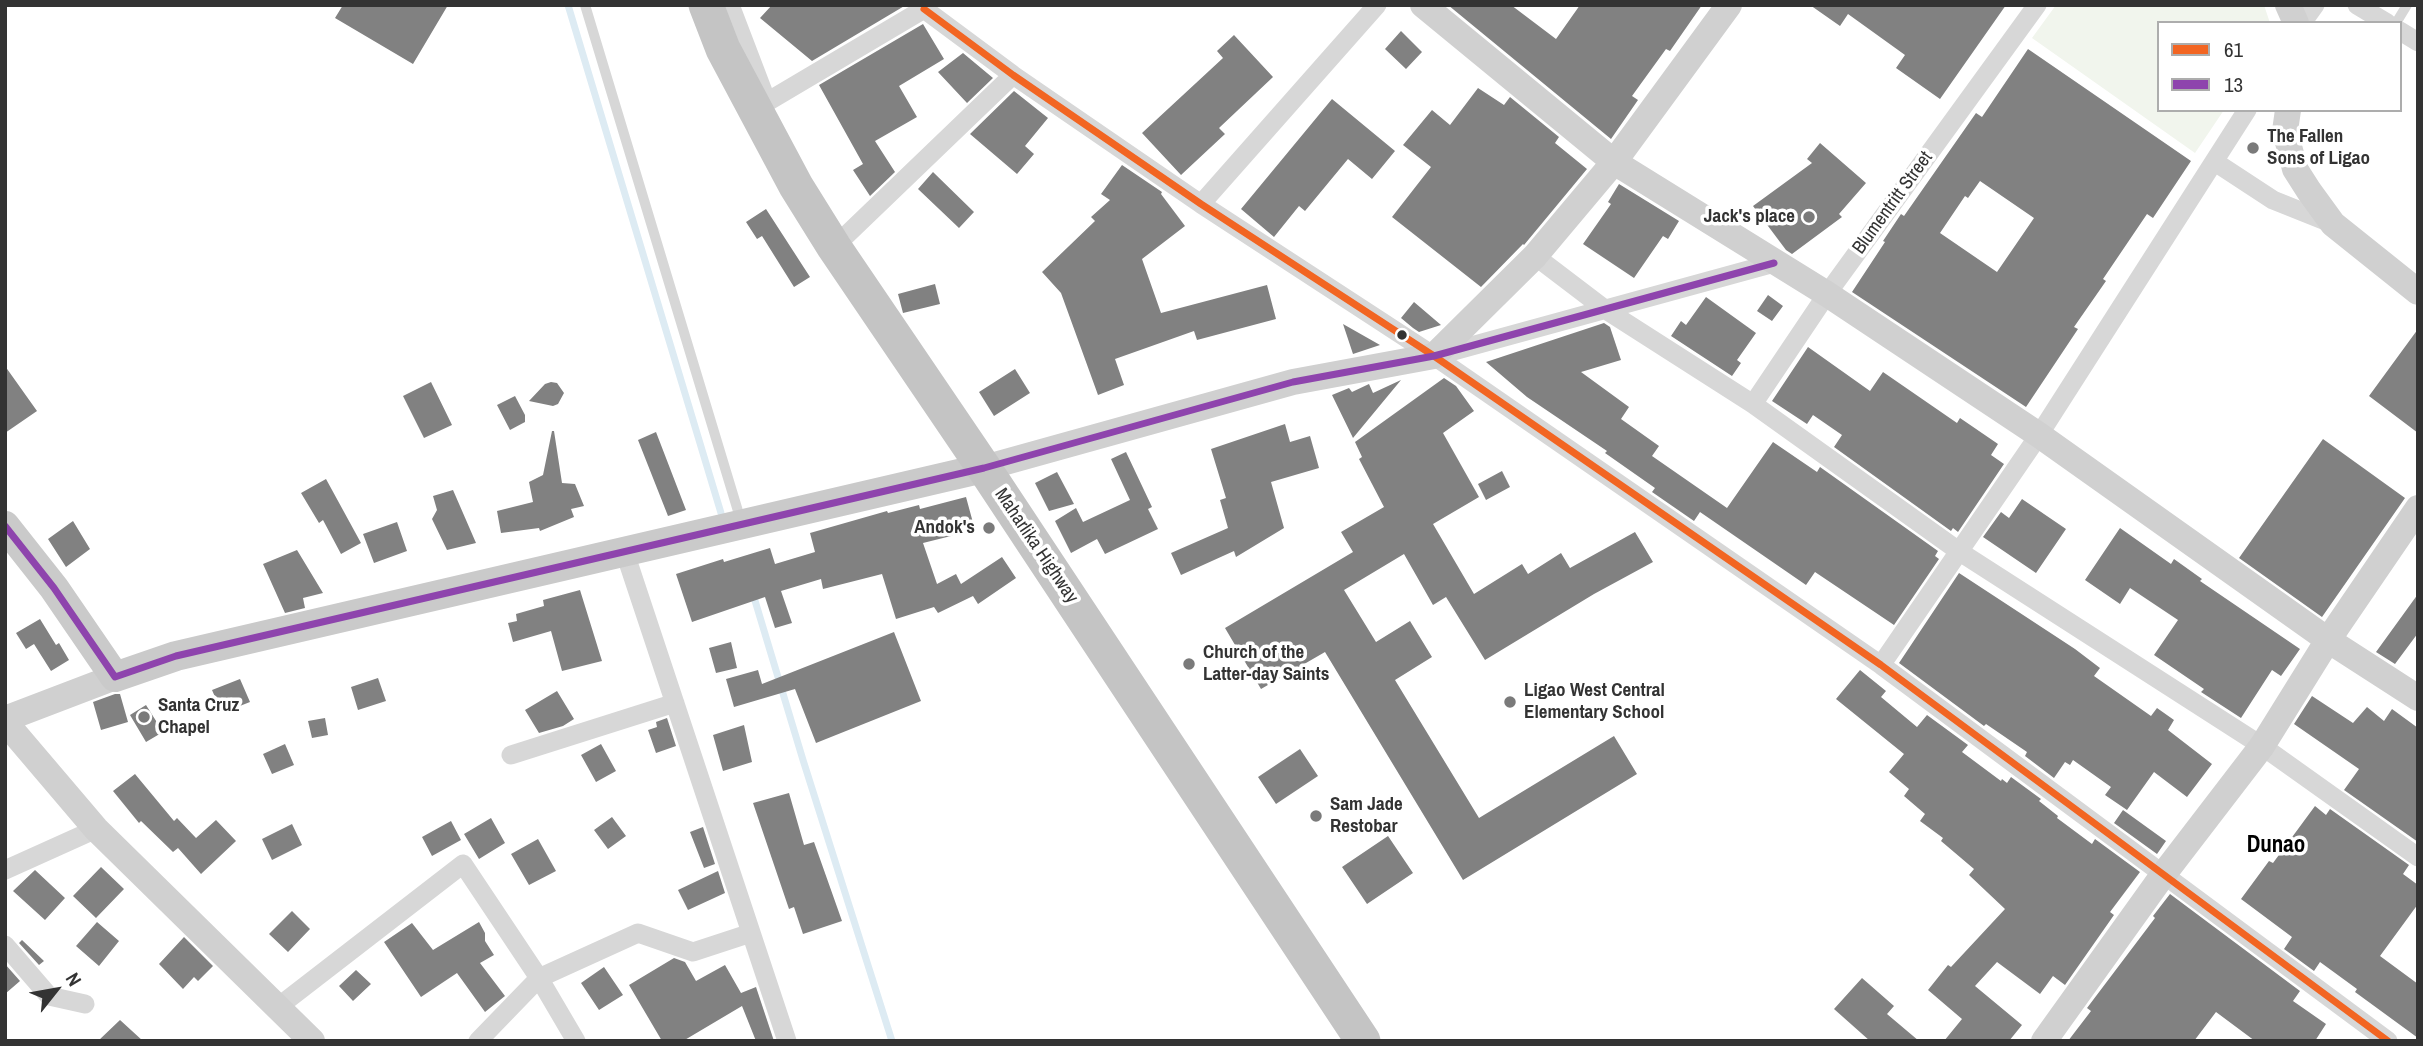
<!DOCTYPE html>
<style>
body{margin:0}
#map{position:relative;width:2423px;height:1046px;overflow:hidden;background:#fff;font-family:"Archivo Narrow",sans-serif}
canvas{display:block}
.frame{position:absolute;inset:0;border:7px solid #333;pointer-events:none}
.legend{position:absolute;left:2157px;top:21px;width:245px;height:91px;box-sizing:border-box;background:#fff;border:2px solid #adadad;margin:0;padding:9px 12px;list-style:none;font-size:21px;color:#333}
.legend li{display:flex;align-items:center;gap:14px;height:35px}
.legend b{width:35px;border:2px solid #adadad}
.north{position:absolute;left:21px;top:955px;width:70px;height:70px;-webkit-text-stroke:5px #fff;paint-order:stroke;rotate:59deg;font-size:19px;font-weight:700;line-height:28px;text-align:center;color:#333}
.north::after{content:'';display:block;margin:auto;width:24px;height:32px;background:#333;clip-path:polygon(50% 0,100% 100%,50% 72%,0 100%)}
</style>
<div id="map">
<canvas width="2423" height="1046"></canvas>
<div class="frame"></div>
<ul class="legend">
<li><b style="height:9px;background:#f26522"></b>61</li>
<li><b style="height:9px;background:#8e44ad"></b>13</li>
</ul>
<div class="north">N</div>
</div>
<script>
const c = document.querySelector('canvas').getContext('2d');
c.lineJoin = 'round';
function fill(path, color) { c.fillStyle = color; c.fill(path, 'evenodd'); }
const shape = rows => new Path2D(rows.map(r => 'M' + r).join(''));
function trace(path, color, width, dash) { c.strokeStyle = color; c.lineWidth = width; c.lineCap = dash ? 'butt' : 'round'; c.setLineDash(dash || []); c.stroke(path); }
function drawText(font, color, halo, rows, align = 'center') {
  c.font = font + ' "Archivo Narrow",sans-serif'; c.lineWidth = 7; c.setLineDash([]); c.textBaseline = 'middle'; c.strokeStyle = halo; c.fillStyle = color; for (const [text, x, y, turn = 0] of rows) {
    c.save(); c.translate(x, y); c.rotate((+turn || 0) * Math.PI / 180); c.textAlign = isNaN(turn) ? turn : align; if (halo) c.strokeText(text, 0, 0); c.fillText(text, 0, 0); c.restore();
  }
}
fill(shape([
 [2056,5,2264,5,2270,23,2159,23,2159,110,2224,110,2195,153,2032,38]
]), '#f1f5ed');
trace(shape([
 [568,5,721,513],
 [753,594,803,760,892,1041]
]), '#ddebf3', 7);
fill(shape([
 [343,5,448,5,413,64,335,18],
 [772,5,906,5,812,61,760,18],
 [1448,5,1511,5,1556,39,1580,5,1702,5,1670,51,1666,49,1632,96,1638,100,1611,139],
 [1810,5,2006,5,1940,99,1896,68,1905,55,1848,14,1840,26],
 [923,24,944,59,899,86,917,117,875,141,895,172,870,196,853,170,863,164,819,85],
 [1401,31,1422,52,1406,69,1385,49],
 [1234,35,1273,77,1219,128,1225,134,1181,175,1142,133,1223,58,1217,51],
 [2028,49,2191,161,2153,218,2147,214,2103,279,2106,281,2074,327,2078,329,2026,407,1852,292,1885,242,1883,241,1901,214,1904,216,1976,113,1982,117],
 [1980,181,2034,218,1997,272,1940,233,1965,196,1968,198],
 [963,53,993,78,967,103,938,72],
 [1478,88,1504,105,1510,97,1559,137,1555,143,1587,169,1524,245,1523,244,1481,287,1392,217,1431,167,1403,145,1432,110,1450,125],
 [1014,91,1048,118,1025,146,1034,154,1017,174,970,134],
 [1332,99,1395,151,1372,179,1348,159,1305,211,1299,206,1274,237,1241,209],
 [1820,143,1866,183,1839,214,1842,217,1792,254,1786,250,1753,206,1812,163,1807,159],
 [1122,165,1162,192,1161,194,1185,226,1142,259,1161,313,1267,285,1276,319,1197,340,1194,331,1115,359,1124,385,1098,395,1061,293,1042,272,1095,221,1091,217,1110,200,1101,194],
 [933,172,974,212,959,228,918,189],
 [1619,184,1679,221,1668,239,1663,236,1634,278,1583,244,1611,204,1608,202],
 [766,209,810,277,794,287,762,236,757,239,746,222],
 [935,284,940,304,903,313,898,294],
 [1768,295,1783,306,1772,321,1757,311],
 [1706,297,1756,333,1737,360,1741,363,1732,376,1671,336,1681,321,1686,325],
 [1414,302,1441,325,1419,332,1413,328,1401,318],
 [1604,323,1610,327,1621,360,1581,372,1629,407,1621,419,1659,446,1652,456,1727,508,1773,442,1817,472,1820,467,1938,551,1935,556,1939,559,1894,625,1815,572,1806,585,1700,512,1694,521,1652,492,1655,488,1605,453,1607,451,1527,397,1486,362],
 [1343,324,1380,345,1353,354],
 [2418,329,2418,433,2369,396],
 [1808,347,1870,391,1883,372,1957,423,1960,418,1998,444,1991,455,2004,464,1958,532,1953,528,1951,531,1834,447,1842,435,1813,415,1807,424,1772,401],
 [5,366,37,411,5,433],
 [1015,369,1030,393,994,416,979,392],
 [1444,378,1456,386,1474,411,1443,433,1479,497,1433,524,1474,594,1522,564,1528,574,1561,553,1570,568,1635,532,1653,562,1594,594,1485,660,1446,597,1433,605,1404,554,1344,590,1376,642,1410,621,1432,657,1395,680,1479,818,1614,736,1637,774,1463,880,1325,652,1261,689,1225,628,1353,552,1341,532,1384,507,1359,459,1362,457,1355,442],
 [1401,380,1353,438,1332,395,1349,388,1352,392,1369,384,1373,393],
 [431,382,452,425,424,438,403,396],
 [551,382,557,383,564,393,558,404,553,406,529,401,545,384],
 [515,396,525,415,525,422,510,430,497,405],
 [1285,424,1290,442,1310,436,1319,468,1271,482,1284,528,1236,557,1234,551,1181,575,1171,553,1228,528,1220,500,1226,498,1211,449],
 [552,431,554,431,562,483,575,484,584,506,571,509,574,517,540,531,539,528,501,533,497,511,533,502,529,482,543,475],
 [656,432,686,510,668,516,638,440],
 [2323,439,2405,498,2322,617,2239,558],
 [1126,452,1152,507,1148,509,1158,529,1105,554,1097,539,1071,553,1055,521,1076,508,1083,522,1130,500,1111,459],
 [1502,471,1510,487,1486,500,1478,484],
 [1057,472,1074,504,1049,511,1035,483],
 [326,479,361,543,341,554,323,520,319,523,301,493],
 [453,490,476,543,447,550,432,519,437,510,433,496],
 [966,497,975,530,923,543,937,584,956,574,961,584,1002,557,1016,578,978,604,973,596,938,613,934,607,896,619,882,574,823,589,821,579,781,591,792,623,775,628,765,597,692,622,676,574,723,559,724,562,770,548,775,564,815,552,810,533,887,511,888,513,919,505,920,509],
 [2022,499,2066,529,2036,573,1983,537,2001,512,2009,518],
 [73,521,90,549,66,567,48,539],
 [397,522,407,551,374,563,363,534],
 [2120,528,2171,564,2174,559,2202,579,2200,581,2300,649,2281,676,2272,670,2241,718,2201,692,2204,689,2154,655,2178,620,2130,588,2120,604,2085,580],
 [297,550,323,593,303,598,305,608,285,613,263,564],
 [1959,573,2075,649,2100,668,2094,676,2151,716,2157,708,2174,720,2168,730,2212,764,2187,797,2154,772,2127,810,2105,795,2111,787,2073,760,2070,765,2065,762,2054,778,2025,756,2027,752,1986,724,1984,726,1899,663],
 [580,590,602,661,562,671,551,631,513,642,508,623,517,621,516,614,544,606,543,600],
 [2418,594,2418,633,2395,664,2376,652],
 [40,619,56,645,59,643,69,660,51,671,34,644,26,649,16,633],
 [894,632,921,701,816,743,795,689,734,707,726,679,758,670,762,684],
 [731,642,737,668,716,673,709,648],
 [1860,670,1886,691,1881,697,1917,727,1927,715,1968,745,1962,752,2001,781,2002,779,2007,783,2011,777,2041,799,2039,801,2058,816,2057,818,2092,844,2095,839,2140,872,2110,912,2114,915,2065,985,2053,976,2040,994,1997,962,1975,986,2022,1025,2009,1041,1944,1041,1962,1019,1928,990,1948,965,1951,967,2005,909,1969,875,1974,869,1941,841,1943,838,1920,821,1925,814,1904,796,1909,789,1889,772,1904,754,1836,699],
 [378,678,386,701,358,710,351,687],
 [240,679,250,702,222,713,212,690],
 [557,691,574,719,563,726,539,733,525,710],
 [115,694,120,694,128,722,101,730,93,702],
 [2312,696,2353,723,2367,707,2384,721,2392,709,2418,728,2418,842,2344,790,2359,769,2294,724],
 [146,705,163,732,146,742,130,715],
 [325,718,328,735,312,738,308,721],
 [667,718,676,746,656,753,648,730,657,727,656,722],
 [744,725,752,762,723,771,713,735],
 [285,744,294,765,272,774,263,754],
 [601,744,616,771,596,782,581,755],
 [1300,749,1318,776,1276,804,1258,777],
 [135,774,174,821,177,818,196,838,216,820,236,841,201,874,178,848,173,852,141,821,139,823,113,791],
 [789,793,804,845,814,842,842,921,803,934,794,907,789,909,753,803],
 [2315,806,2326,815,2330,809,2409,865,2403,874,2418,885,2418,904,2380,956,2418,984,2418,1038,2355,992,2357,989,2320,962,2314,971,2284,949,2292,937,2241,899,2269,861,2273,863],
 [2123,810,2166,841,2157,854,2114,823],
 [612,817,626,836,608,849,594,830],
 [491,818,505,843,479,859,464,834],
 [451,821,461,840,432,856,422,837],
 [292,824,302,845,272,860,262,839],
 [703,827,715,864,704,868,690,832],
 [1388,836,1413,873,1367,904,1342,867],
 [538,839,556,871,529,885,511,854],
 [101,867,124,889,96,918,73,896],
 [35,870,65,898,45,920,13,891],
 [718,871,725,893,688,910,678,890],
 [2170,894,2300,991,2293,1001,2326,1024,2315,1041,2255,1041,2216,1012,2194,1041,2068,1041,2091,1011,2087,1008,2155,918,2153,916],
 [292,911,310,929,288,952,269,934],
 [97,922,119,941,99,966,76,946],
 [479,922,485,933,485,941,494,955,480,963,505,996,485,1012,457,973,421,997,384,942,412,923,433,950],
 [184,937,213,966,198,981,194,977,183,989,159,964],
 [22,940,44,961,39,965,19,943],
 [674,958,685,962,696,981,725,965,741,993,756,987,774,1041,756,1041,742,1006,683,1041,662,1041,629,985],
 [5,964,20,981,5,994],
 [604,967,623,995,599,1010,581,983],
 [356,970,371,984,353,1001,339,986],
 [1862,978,1894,1006,1887,1014,1919,1041,1870,1041,1834,1009],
 [120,1020,143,1041,98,1041]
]), '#818181');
trace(shape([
 [585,5,741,521],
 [2396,23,2407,5]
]), '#d7d7d7', 10);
trace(shape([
 [730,5,767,102,924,9],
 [2357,5,2387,23],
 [924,9,1013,75,1201,204,1434,356,1881,665,2388,1041],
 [2302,23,2315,5],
 [2400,31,2418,42],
 [2215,162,2273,200,2333,224],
 [1201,204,1377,5],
 [834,247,1013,75],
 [1535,256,1606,310,1753,404,1960,552,2262,746,2418,857],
 [1435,356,1774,263],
 [1753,404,1827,294,2037,5],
 [624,550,787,1041],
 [1881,665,2039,435,2247,110],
 [511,755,675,703],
 [5,870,96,829],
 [5,945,49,996,85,1004],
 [278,1007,463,864,539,978,478,1041],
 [576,1041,539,978,638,933,693,952,751,933]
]), '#d7d7d7', 19);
trace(shape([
 [1423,5,1614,162,1827,294,2039,435,2328,640,2418,698],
 [2288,5,2296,23],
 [2288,110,2285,131,2295,169,2309,191,2333,224,2418,292],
 [984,468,1293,382,1434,356,1535,256,1614,162,1729,5],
 [5,719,115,677],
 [5,722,96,829,312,1041],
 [2044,1041,2163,875,2262,746,2328,640,2418,508]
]), '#d0d0d0', 26);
trace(shape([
 [5,526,54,588,115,677,176,656,984,468]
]), '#cacaca', 30);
trace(shape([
 [706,5,723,49,796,186,834,247,984,468,1363,1041]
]), '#c4c4c4', 35);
trace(shape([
 [924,9,1013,75,1201,204,1434,356,1881,665,2388,1041]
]), '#f26522', 7);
trace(shape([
 [5,526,54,588,115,677,176,656,984,468,1293,382,1434,356,1774,263]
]), '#8e44ad', 7);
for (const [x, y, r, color] of [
 [2253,148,7,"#7a7a7a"],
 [1809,217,7,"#7a7a7a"],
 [1402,335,6,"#333"],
 [989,528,7,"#7a7a7a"],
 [1189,664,7,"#7a7a7a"],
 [1510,702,7,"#7a7a7a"],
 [144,717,7,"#7a7a7a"],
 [1316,816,7,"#7a7a7a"]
]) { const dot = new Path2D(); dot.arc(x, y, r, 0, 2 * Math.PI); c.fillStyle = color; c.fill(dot); trace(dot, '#fff', 2.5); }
drawText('bold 19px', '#333', '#fff', [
 ["The Fallen",2267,137],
 ["Sons of Ligao",2267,159],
 ["Jack's place",1795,217,"right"],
 ["Andok's",975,528,"right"],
 ["Church of the",1203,653],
 ["Latter-day Saints",1203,675],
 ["Ligao West Central",1524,691],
 ["Elementary School",1524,713],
 ["Santa Cruz",158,706],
 ["Chapel",158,728],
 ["Sam Jade",1330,805],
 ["Restobar",1330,827]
], 'left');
drawText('19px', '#333', '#fff', [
 ["Blumentritt Street",1893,203,-54],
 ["Maharlika Highway",1036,546,56]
]);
drawText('bold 23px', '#000', '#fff', [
 ["Dunao",2276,846]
]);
</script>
